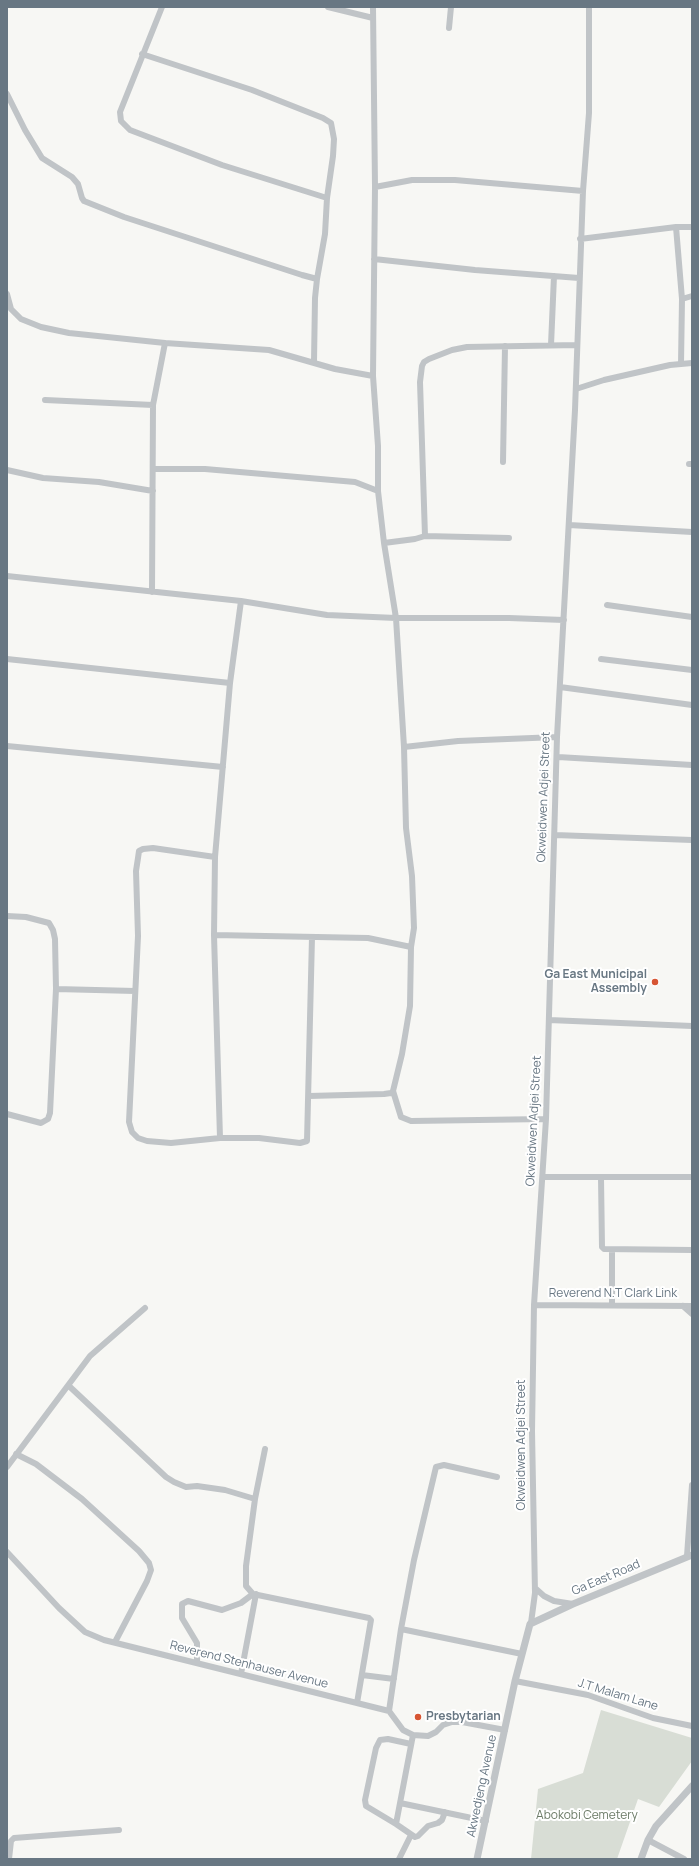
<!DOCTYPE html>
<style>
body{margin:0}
#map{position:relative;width:699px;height:1866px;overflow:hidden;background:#f7f7f4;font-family:Manrope,sans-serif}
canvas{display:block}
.frame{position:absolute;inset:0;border:8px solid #687783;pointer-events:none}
</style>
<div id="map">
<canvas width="699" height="1866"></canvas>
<div class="frame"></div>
</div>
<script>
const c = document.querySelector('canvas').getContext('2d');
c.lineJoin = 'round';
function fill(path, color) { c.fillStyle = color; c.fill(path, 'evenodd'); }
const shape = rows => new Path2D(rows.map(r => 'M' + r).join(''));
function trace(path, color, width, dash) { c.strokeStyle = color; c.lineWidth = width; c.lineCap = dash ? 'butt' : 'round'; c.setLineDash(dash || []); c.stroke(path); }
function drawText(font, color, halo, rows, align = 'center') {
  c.font = font + ' Manrope,sans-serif'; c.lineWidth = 4; c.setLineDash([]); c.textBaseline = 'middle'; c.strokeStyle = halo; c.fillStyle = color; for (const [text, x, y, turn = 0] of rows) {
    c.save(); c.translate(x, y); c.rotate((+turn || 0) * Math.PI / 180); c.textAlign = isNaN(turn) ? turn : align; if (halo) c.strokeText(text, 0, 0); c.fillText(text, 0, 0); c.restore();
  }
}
fill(shape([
 [601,1710,692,1738,692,1761,659,1807,638,1799,617,1859,531,1859,538,1789,583,1773]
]), '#d8ddd5');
trace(shape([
 [162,7,120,112,121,121,130,130,222,165,327,198],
 [328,7,373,18],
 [449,28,451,7],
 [142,54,252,90,323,118,331,123,334,139,333,156,327,198,325,234,317,279],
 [7,94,25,130,42,158,72,177,78,184,82,198,84,201,124,217,302,275,317,279,315,298,314,362],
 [375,187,412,180,455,180,583,191],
 [676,227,682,299,681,364],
 [580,239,676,227,692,227],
 [374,259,475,270,579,278],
 [7,294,11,309,21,319,41,327,69,333,165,343],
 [682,299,692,296],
 [551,345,554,276],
 [373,376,375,187,373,7],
 [576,389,604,380,670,365,692,363],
 [45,400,153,405],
 [503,462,505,346],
 [689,464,692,464],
 [153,469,205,469,355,482,378,491],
 [7,470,43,478,99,482,153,491],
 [569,525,692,532],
 [425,536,509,538],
 [384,543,415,539,425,536,420,382,422,366,424,362,429,359,452,350,467,347,577,345],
 [7,576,241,601,327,615,396,618,509,618,564,620],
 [152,592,153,405,165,343,269,350,335,369,373,376,378,446,378,491,384,543,396,618,404,747,406,828,412,876,414,928,411,947,368,938,214,935],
 [607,605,692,617],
 [7,659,230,683],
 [601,659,692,670],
 [560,687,692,705],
 [7,746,223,767],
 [404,747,458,741,557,737],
 [558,757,692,765],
 [555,835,692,840],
 [215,857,153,848,143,849,139,851,138,858,136,871,138,936,129,1122,132,1132,138,1138,147,1141,171,1143,220,1138,214,935,215,857,230,683,241,601],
 [7,916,26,917,49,923,53,930,55,939,56,989,135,991],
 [549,1020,692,1026],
 [393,1091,401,1117,411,1121,546,1119],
 [309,1096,384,1094,391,1093,393,1091,402,1054,410,1006,411,947],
 [7,1114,41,1123,48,1119,50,1113,56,989],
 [220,1138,259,1138,300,1143,307,1141,312,937],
 [543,1177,692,1177],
 [601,1178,602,1247,604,1249,692,1250],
 [612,1250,612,1305],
 [534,1305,692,1306],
 [683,1306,692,1314],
 [69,1386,166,1477,174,1482,186,1487,197,1486,225,1490,255,1499],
 [265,1449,255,1499,246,1566,246,1586,253,1594,369,1618,371,1620,357,1703],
 [16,1454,36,1464,82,1499,139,1551,149,1563,151,1570,147,1581,115,1642],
 [7,1467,90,1356,145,1308],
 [7,1552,59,1608,85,1632,104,1640,389,1711,403,1730,413,1735,428,1736,436,1732,443,1725,452,1722,462,1722,505,1730],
 [687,1556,692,1485],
 [535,1588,544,1596,554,1601,573,1604],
 [531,1623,535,1593,532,1431,534,1305,546,1119,557,737,575,410,583,191,589,113,589,7],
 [401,1629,414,1560,436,1467,444,1465,497,1477],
 [197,1663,197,1643,182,1618,182,1604,188,1601,222,1610,241,1603,253,1594],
 [241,1674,256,1594],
 [362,1675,394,1679],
 [515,1681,588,1695,653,1718,692,1726],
 [389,1711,401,1629,522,1654],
 [413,1735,396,1824,415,1837,418,1836,428,1826,438,1823,442,1820,445,1812],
 [400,1803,486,1821],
 [396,1824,366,1806,365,1800,376,1748,380,1740,388,1739,411,1744],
 [648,1840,684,1859],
 [9,1859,11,1841,14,1838,119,1830],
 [399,1859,411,1835]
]), '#c0c4c7', 6);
trace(shape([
 [477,1859,515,1681,530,1624,573,1604,692,1555],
 [641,1859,648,1840,656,1826,692,1786]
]), '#c0c4c7', 7);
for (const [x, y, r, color] of [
 [655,982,4,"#d75533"],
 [418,1717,4,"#d75533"]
]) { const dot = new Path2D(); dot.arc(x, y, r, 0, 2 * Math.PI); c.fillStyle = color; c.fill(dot); trace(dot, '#fff', 1.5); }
drawText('12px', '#687783', '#fff', [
 ["Okweidwen Adjei Street",544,797,-88],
 ["Okweidwen Adjei Street",534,1121,-87],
 ["Reverend N.T Clark Link",613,1294],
 ["Okweidwen Adjei Street",522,1445,-90],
 ["Ga East Road",606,1578,-23],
 ["Reverend Stenhauser Avenue",249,1665,14],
 ["J.T Malam Lane",618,1695,17],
 ["Akwedjeng Avenue",482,1786,-78]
]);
drawText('bold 12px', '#687783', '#fff', [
 ["Ga East Municipal",647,975],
 ["Assembly",647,989],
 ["Presbytarian",426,1717,"left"]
], 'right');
drawText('12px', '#6b7a66', '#fff', [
 ["Abokobi Cemetery",587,1816]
]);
</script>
